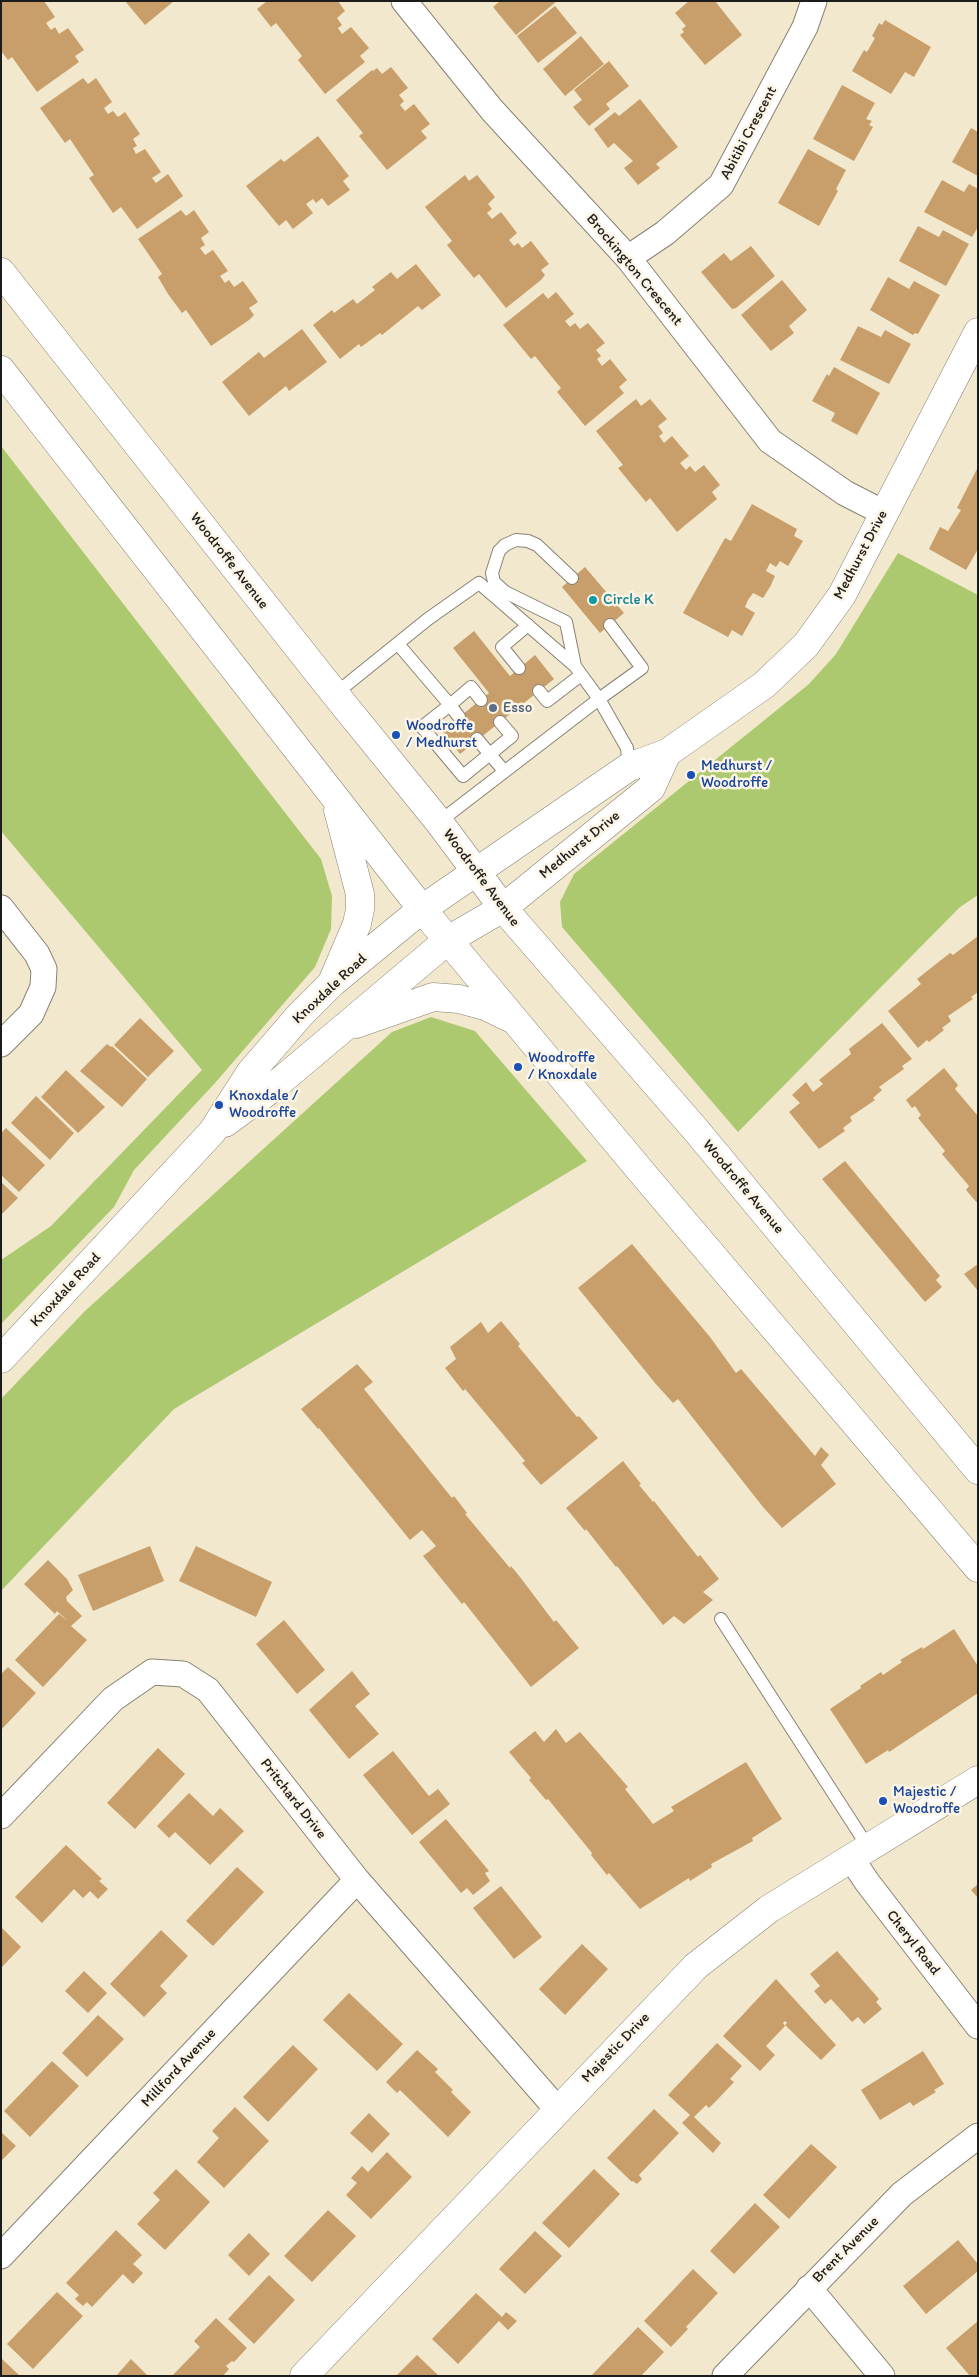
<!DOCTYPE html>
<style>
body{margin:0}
#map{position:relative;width:979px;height:2377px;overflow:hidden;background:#f2e8cd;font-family:Itim,sans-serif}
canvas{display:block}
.frame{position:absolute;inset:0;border:2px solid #1c1c1c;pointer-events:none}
</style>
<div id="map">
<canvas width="979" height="2377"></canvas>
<div class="frame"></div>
</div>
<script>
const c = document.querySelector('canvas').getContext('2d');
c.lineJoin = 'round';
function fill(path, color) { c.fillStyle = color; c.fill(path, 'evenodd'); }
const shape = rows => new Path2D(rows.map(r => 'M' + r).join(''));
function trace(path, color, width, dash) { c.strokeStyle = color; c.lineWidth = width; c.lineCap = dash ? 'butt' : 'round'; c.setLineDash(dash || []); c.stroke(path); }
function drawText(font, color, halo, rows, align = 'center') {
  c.font = font + ' Itim,sans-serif'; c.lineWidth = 5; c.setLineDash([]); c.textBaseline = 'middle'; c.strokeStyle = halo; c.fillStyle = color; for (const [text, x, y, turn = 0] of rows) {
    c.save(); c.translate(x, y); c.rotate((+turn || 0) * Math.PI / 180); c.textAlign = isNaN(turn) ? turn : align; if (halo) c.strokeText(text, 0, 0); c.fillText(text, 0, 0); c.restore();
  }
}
fill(shape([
 [1,446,321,859,332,896,331,929,315,967,215,1083,134,1170,114,1207,1,1324,1,1260,51,1226,202,1070,1,831],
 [898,553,978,595,978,895,960,907,738,1132,562,927,560,902,574,874,809,684,836,654],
 [431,1017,475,1031,587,1161,174,1409,1,1591,1,1399,85,1311,392,1032]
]), '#adc96f');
fill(shape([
 [1,1,44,1,55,17,46,23,51,30,55,27,59,34,68,28,84,50,75,56,79,62,37,92,12,57,8,60,1,51],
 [125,1,174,1,145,25],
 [267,1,338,1,345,11,337,18,342,25,338,28,342,34,351,27,369,48,360,56,365,62,325,94,298,60,302,56,276,23,271,27,257,9],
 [500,1,557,1,516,35,493,7],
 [689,1,715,1,742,35,705,65,680,35,684,32,682,29,686,26,675,13],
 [555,6,577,33,538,63,517,36],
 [885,20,931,47,914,77,905,72,891,94,852,71,864,50,867,52,875,38,872,36,879,23,882,25],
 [581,36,604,64,565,96,543,69],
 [609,61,629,86,606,104,610,109,589,126,573,107,582,100,574,90],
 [391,67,408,88,399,95,404,101,400,105,405,111,414,104,430,124,421,131,427,138,387,170,359,136,363,133,336,100,372,70,373,71,377,68,382,74],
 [83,78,88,84,96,78,112,102,104,108,108,114,113,111,118,117,125,112,140,134,133,139,137,146,133,148,136,154,145,149,161,172,152,178,156,183,168,174,183,196,137,229,121,207,113,213,89,178,94,175,70,139,65,143,40,108],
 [842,85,875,103,866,119,872,121,869,125,873,127,854,161,813,139],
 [640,99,678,147,656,164,660,168,638,185,624,168,633,161,614,143,608,148,594,129,615,112,619,116],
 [971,128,978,132,978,176,952,162],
 [318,136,349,176,343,181,350,190,328,206,322,198,316,203,313,199,306,204,313,213,293,229,286,220,279,226,246,186,281,159,284,162],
 [808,149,846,170,836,189,838,191,819,226,778,203],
 [465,175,469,181,477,175,495,197,488,204,492,209,487,213,492,219,501,212,517,233,509,240,514,246,518,243,522,248,531,241,549,264,541,270,545,275,541,280,506,308,479,274,474,278,459,260,447,245,452,241,425,207],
 [942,180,964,192,969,184,978,189,978,227,972,237,924,212],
 [181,210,186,216,194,210,209,232,201,238,205,245,200,248,205,255,213,250,228,271,220,276,225,283,229,280,234,287,243,281,258,302,249,308,254,315,249,320,211,346,186,310,182,313,168,294,158,277,162,274,138,239],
 [918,226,939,237,943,230,969,244,946,286,899,261],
 [751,246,775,276,736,308,732,309,701,272,724,253,731,261],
 [416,264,441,295,422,310,418,306,382,335,380,333,361,347,359,344,340,359,313,325,332,310,334,313,353,299,357,304,375,290,372,287,391,272,397,279],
 [888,277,909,289,914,281,940,295,918,334,915,333,913,335,870,310],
 [782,280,807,310,789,326,794,333,771,351,741,315],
 [556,292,574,314,565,321,570,327,575,323,580,329,588,323,605,343,596,350,601,356,597,359,602,366,610,359,627,380,619,387,624,393,585,426,557,392,561,388,547,371,535,356,531,359,503,325,543,293,548,299],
 [858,326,881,337,885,330,911,344,889,384,840,360],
 [302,329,327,362,289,391,286,386,249,416,222,382,259,352,264,358],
 [834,367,880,393,857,435,831,421,835,413,812,401,827,374,829,376],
 [636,399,641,406,650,399,667,419,658,426,663,433,659,436,664,443,672,436,689,456,680,463,686,470,690,466,695,472,704,465,720,485,712,492,717,499,677,532,650,498,646,502,631,484,618,468,623,465,596,431],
 [978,467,978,549,966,570,929,549,940,527,948,531,961,510,957,508],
 [752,504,797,529,794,536,803,541,788,566,780,561,776,567,770,563,766,571,775,576,770,587,763,598,753,593,748,600,745,607,755,613,742,636,732,630,728,637,683,613,725,538,731,541],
 [585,567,624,613,600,633,562,587],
 [474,631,510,676,535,655,554,679,460,754,442,731,489,693,453,648],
 [978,936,978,992,971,997,973,999,948,1016,951,1021,942,1028,944,1030,929,1042,927,1040,918,1048,888,1011,921,984,917,979,950,953,953,955],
 [140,1018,174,1051,148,1077,114,1045],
 [882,1023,912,1059,902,1066,904,1069,879,1087,882,1090,873,1098,875,1100,850,1117,852,1121,843,1128,845,1131,819,1149,789,1112,800,1103,792,1095,806,1082,813,1092,823,1084,819,1080,851,1054,849,1049],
 [107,1044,111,1047,112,1046,147,1079,122,1107,80,1071],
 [944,1068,958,1085,955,1089,978,1116,978,1204,966,1190,969,1186,942,1154,945,1151,918,1118,921,1115,915,1106,912,1108,906,1100],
 [66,1070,105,1107,78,1133,41,1097],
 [36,1096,74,1133,50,1160,11,1123],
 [6,1128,45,1165,19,1192,1,1175,1,1133],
 [845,1161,940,1276,936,1280,942,1287,925,1302,822,1179],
 [1,1182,18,1198,1,1215],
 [632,1244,710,1337,736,1373,741,1369,815,1456,821,1447,829,1455,821,1465,836,1484,782,1528,763,1507,678,1399,673,1403,655,1383,578,1288],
 [978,1264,978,1291,964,1274],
 [501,1321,520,1344,518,1346,577,1417,579,1416,598,1438,541,1485,522,1463,525,1461,511,1444,465,1389,463,1391,445,1368,456,1359,450,1347,481,1322,488,1333],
 [357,1364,373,1382,364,1389,452,1498,454,1496,467,1513,465,1514,510,1568,511,1566,520,1577,554,1622,556,1620,579,1648,531,1687,464,1602,462,1604,423,1556,436,1546,422,1530,410,1540,319,1428,318,1429,301,1409],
 [623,1461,641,1484,639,1485,653,1502,654,1501,698,1557,700,1555,719,1579,703,1592,713,1600,684,1624,674,1616,663,1625,617,1566,616,1567,586,1529,585,1531,566,1508],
 [150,1546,164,1581,93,1611,78,1575],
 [196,1546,272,1582,256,1617,179,1581],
 [48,1560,67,1579,73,1590,66,1597,67,1601,82,1616,71,1626,87,1640,43,1687,15,1660,59,1614,68,1621,57,1611,55,1614,24,1584],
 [284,1620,325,1670,297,1694,256,1644],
 [954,1629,978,1666,978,1693,889,1752,888,1750,866,1764,830,1709,861,1688,860,1686,881,1672,883,1675,902,1662,900,1660,922,1647,923,1649],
 [8,1667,36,1693,1,1730,1,1674],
 [352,1671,370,1694,355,1706,379,1734,349,1759,309,1710],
 [556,1729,566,1743,580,1732,628,1787,625,1789,653,1824,674,1811,671,1807,746,1762,782,1819,752,1838,753,1841,711,1864,712,1867,690,1881,689,1878,640,1909,609,1873,607,1875,591,1855,592,1853,548,1799,546,1800,529,1780,531,1778,509,1752,535,1731,544,1742],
 [158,1748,185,1774,135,1829,107,1803],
 [393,1751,429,1796,438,1789,450,1804,412,1835,363,1775],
 [189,1793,213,1816,220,1808,244,1831,210,1865,175,1832,169,1838,157,1826],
 [446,1819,489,1871,485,1873,490,1881,473,1895,467,1888,461,1893,419,1842],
 [66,1845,102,1879,99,1881,108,1889,98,1899,90,1891,83,1898,74,1889,42,1923,15,1897],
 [237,1867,264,1892,213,1946,186,1921],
 [978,1884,978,1898,971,1890],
 [501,1886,542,1937,514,1959,473,1908],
 [1,1927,21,1947,1,1968],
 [161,1930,188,1956,160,1986,167,1993,144,2017,110,1984],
 [582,1944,608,1969,565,2015,539,1989],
 [837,1951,879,1999,876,2002,882,2009,864,2024,858,2017,852,2022,831,1999,825,2004,814,1991,820,1986,810,1974],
 [84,1971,107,1993,88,2013,65,1991],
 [776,1979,836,2045,821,2060,785,2025,787,2023,785,2021,783,2023,785,2026,766,2046,775,2055,760,2071,723,2036],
 [349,1993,403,2044,377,2071,323,2020],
 [98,2015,124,2039,87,2077,62,2053],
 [717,2043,742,2066,730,2079,734,2082,718,2099,709,2108,706,2105,694,2117,721,2143,713,2153,682,2123,690,2115,668,2095],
 [293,2045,318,2069,268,2122,243,2097],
 [417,2050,438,2069,435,2072,453,2090,451,2092,471,2112,448,2137,400,2090,397,2093,386,2082],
 [923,2051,944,2084,934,2090,936,2092,913,2106,910,2102,880,2120,861,2090],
 [52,2061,79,2086,30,2137,4,2111],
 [235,2107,269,2141,224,2188,197,2162,219,2138,212,2131],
 [654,2109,679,2133,639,2175,642,2179,637,2184,633,2181,632,2182,607,2158],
 [369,2113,390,2134,372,2153,350,2133],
 [1,2132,16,2146,1,2161],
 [811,2144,837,2167,789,2219,763,2195],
 [387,2152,412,2177,371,2219,346,2195,357,2183,351,2178,362,2166,368,2172],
 [176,2169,210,2202,165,2250,137,2224,160,2200,153,2193],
 [594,2169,620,2194,569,2248,542,2223],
 [755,2203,780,2227,734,2274,710,2251],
 [328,2210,356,2236,312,2282,284,2256],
 [116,2230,142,2255,133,2264,143,2273,133,2284,123,2274,92,2307,87,2302,83,2306,75,2299,79,2295,66,2283],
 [535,2231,562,2256,525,2294,499,2269],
 [249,2233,270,2254,249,2276,228,2255],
 [958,2240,978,2264,978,2271,926,2314,903,2286],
 [693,2269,718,2293,686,2327,688,2329,671,2347,644,2321],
 [269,2275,295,2300,254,2344,228,2319],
 [57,2292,83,2316,33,2369,7,2344],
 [476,2293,502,2317,506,2312,517,2321,508,2330,499,2321,458,2364,432,2339],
 [216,2318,247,2348,234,2362,232,2361,226,2366,229,2369,223,2376,172,2376,200,2347,194,2341],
 [978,2321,978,2376,970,2376,946,2348],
 [638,2327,664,2352,641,2376,591,2376],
 [417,2355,439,2376,396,2376],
 [1,2358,20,2376,1,2376],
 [131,2359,148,2376,116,2376]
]), '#c89f6a');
const lane = shape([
 [572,578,537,545,528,541,516,540,505,545,499,551,492,573,494,582,505,592,566,622,575,666],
 [398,644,450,705,471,687,481,700],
 [519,668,502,647,528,625],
 [539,691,547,701,581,675],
 [335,694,428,619,479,583,575,666,599,699,642,668,610,625],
 [459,717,450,705,422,727,463,776,512,736,500,722],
 [477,739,504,771],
 [439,822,599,699,627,748,629,767],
 [721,1619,868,1847]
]);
const street = shape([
 [404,1,492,110,628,258,770,441,845,493,884,513],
 [628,258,665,233,721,185,805,27,814,1],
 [1,908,37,954,44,969,43,987,31,1014,1,1044],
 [1,1816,113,1699,152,1672,183,1674,208,1690,357,1880,557,2109],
 [851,1858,867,1882,978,2026],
 [1,2256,357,1880],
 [809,2288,882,2376],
 [725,2376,902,2194,978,2136]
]);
const secondary = shape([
 [1,272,335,694,439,822,503,908,695,1129,978,1470],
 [1,370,422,909,644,1175,978,1568],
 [333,980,357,924,360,909,360,894,338,810],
 [356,1024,433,997,459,999,485,1006,512,1019],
 [225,1123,271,1089,448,940,503,908,651,788,667,753],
 [1,1359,212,1132,250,1073,300,1015,332,983,422,909,629,767,667,753,764,685,806,645,842,595,978,332],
 [304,2376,696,1966,769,1909,978,1780]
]);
trace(lane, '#878274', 14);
trace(street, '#878274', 27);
trace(secondary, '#878274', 29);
trace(lane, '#fff', 12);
trace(street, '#fff', 25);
trace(secondary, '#fff', 28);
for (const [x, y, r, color] of [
 [593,600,5,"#0f9aa8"],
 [493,708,5,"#5c6f8a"],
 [396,735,5,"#1a4fb4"],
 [691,775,5,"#1a4fb4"],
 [518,1067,5,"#1a4fb4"],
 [219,1105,5,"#1a4fb4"],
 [883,1801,5,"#1a4fb4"]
]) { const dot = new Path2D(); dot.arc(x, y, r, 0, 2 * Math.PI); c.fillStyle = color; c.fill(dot); trace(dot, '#fcf5e5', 2); }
drawText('15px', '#1c1c1c', '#fcf5e5', [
 ["Abitibi Crescent",749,133,-62],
 ["Brockington Crescent",634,270,50],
 ["Medhurst Drive",861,555,-62],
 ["Woodroffe Avenue",229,561,52],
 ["Medhurst Drive",580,845,-39],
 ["Woodroffe Avenue",481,878,53],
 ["Knoxdale Road",330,989,-43],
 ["Woodroffe Avenue",743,1187,50],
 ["Knoxdale Road",66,1290,-47],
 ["Pritchard Drive",293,1799,52],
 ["Cheryl Road",913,1943,52],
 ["Majestic Drive",616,2048,-46],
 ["Millford Avenue",179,2068,-47],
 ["Brent Avenue",846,2250,-45]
]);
drawText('15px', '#0d838f', '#fcf5e5', [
 ["Circle K",603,600]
], 'left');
drawText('15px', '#4e5e75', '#fcf5e5', [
 ["Esso",503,708]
], 'left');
drawText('15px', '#164399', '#fcf5e5', [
 ["Woodroffe",406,726],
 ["/ Medhurst",406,743],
 ["Medhurst /",701,766],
 ["Woodroffe",701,783],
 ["Woodroffe",528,1058],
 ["/ Knoxdale",528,1075],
 ["Knoxdale /",229,1096],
 ["Woodroffe",229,1113],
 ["Majestic /",893,1792],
 ["Woodroffe",893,1809]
], 'left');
</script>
